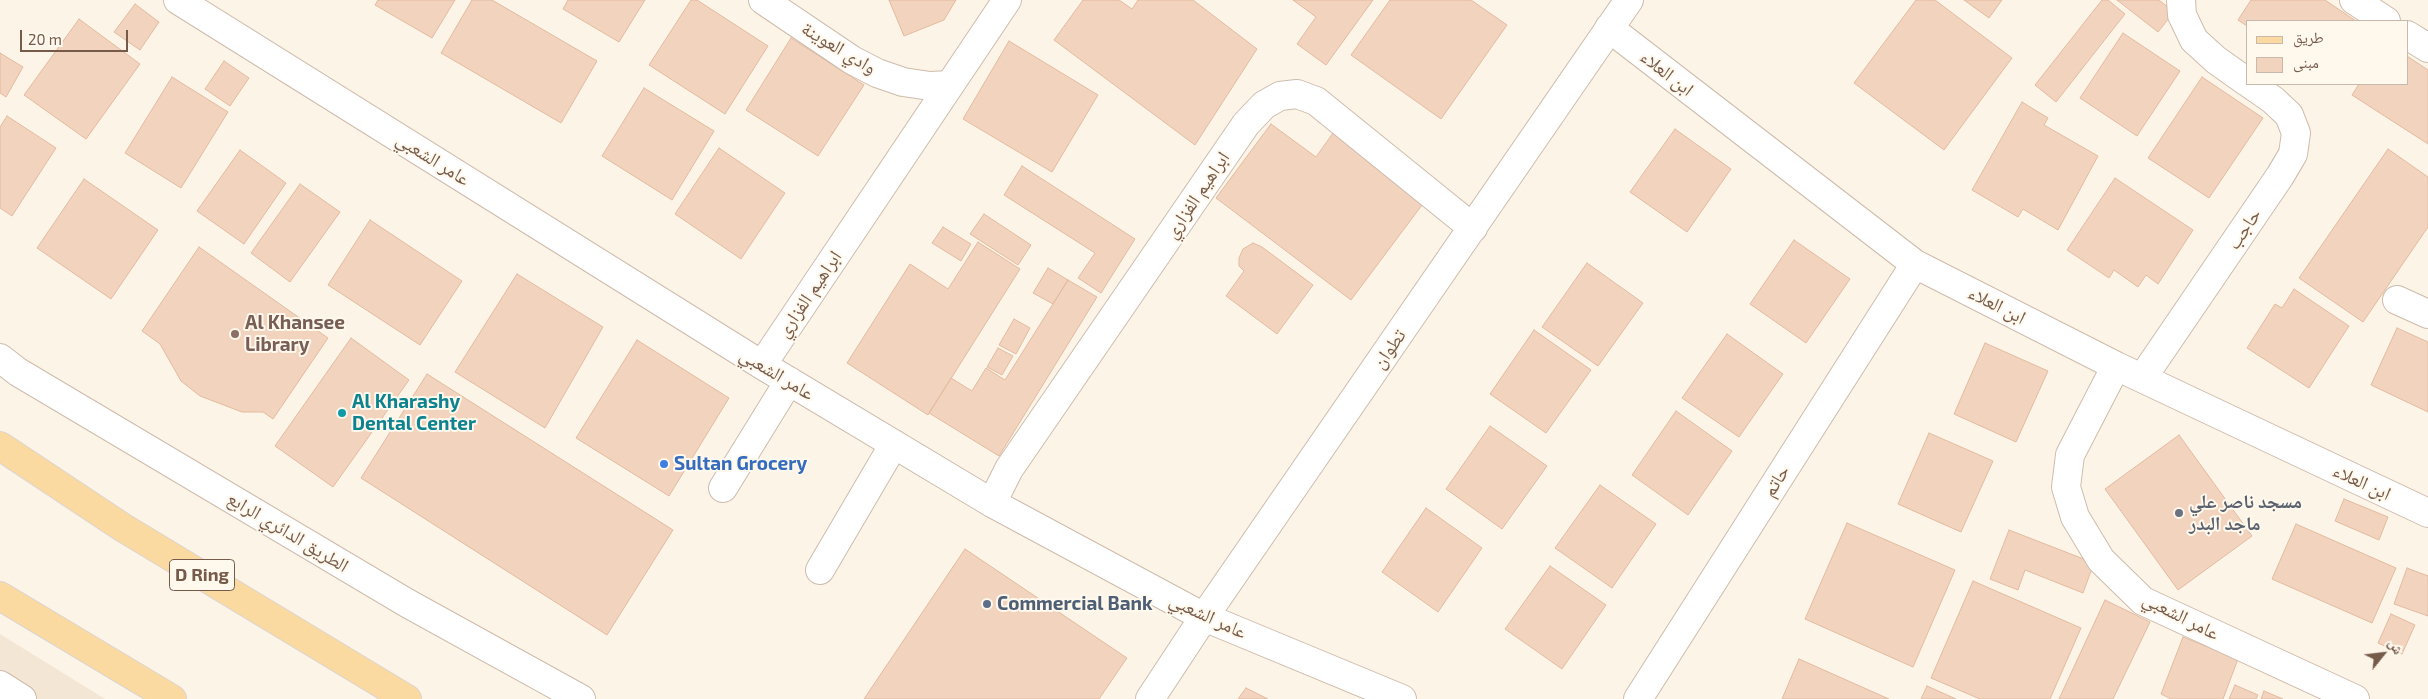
<!DOCTYPE html>
<meta charset="utf-8">
<style>
body{margin:0}
#map{position:relative;width:2428px;height:699px;overflow:hidden;background:#fcf4e7;font-family:"Exo 2","Noto Naskh Arabic",sans-serif}
canvas{display:block}
.legend{position:absolute;left:2246px;top:20px;width:162px;height:65px;box-sizing:border-box;background:#fff8ed;border:1px solid #c8b9ac;margin:0;padding:6px 9px;list-style:none;font-size:15px;color:#765b4b}
.legend li{display:flex;align-items:center;gap:10px;height:25px}
.legend b{width:25px;border:1px solid #c8b9ac}
.north{position:absolute;left:2358px;top:629px;width:50px;height:50px;-webkit-text-stroke:4px #fff8ed;paint-order:stroke;rotate:61deg;font-size:14px;font-weight:700;line-height:20px;text-align:center;color:#765b4b}
.north::after{content:'';display:block;margin:auto;width:18px;height:22px;background:#765b4b;clip-path:polygon(50% 0,100% 100%,50% 72%,0 100%)}
.scale{position:absolute;left:20px;top:30px;width:108px;height:22px;box-sizing:border-box;border:2px solid #765b4b;border-top:0;padding-left:6px;font-size:15px;line-height:18px;white-space:nowrap;color:#765b4b;-webkit-text-stroke:4px #fff8ed;paint-order:stroke}
</style>
<div id="map">
<canvas width="2428" height="699"></canvas>
<ul class="legend">
<li><b style="height:6px;background:#fadaa0"></b>طريق</li>
<li><b style="height:14px;background:#f1d3be"></b>مبنى</li>
</ul>
<div class="north">ش</div>
<div class="scale">20 m</div>
</div>
<script>
const c = document.querySelector('canvas').getContext('2d');
c.lineJoin = 'round';
function fill(path, color) { c.fillStyle = color; c.fill(path, 'evenodd'); }
const shape = rows => new Path2D(rows.map(r => 'M' + r).join(''));
function trace(path, color, width, dash) { c.strokeStyle = color; c.lineWidth = width; c.lineCap = dash ? 'butt' : 'round'; c.setLineDash(dash || []); c.stroke(path); }
function drawText(font, color, halo, rows, align = 'center') {
  c.font = font + ' "Exo 2","Noto Naskh Arabic",sans-serif'; c.lineWidth = 4; c.setLineDash([]); c.textBaseline = 'middle'; c.strokeStyle = halo; c.fillStyle = color; for (const [text, x, y, turn = 0] of rows) {
    c.save(); c.translate(x, y); c.rotate((+turn || 0) * Math.PI / 180); c.textAlign = isNaN(turn) ? turn : align; if (halo) c.strokeText(text, 0, 0); c.fillText(text, 0, 0); c.restore();
  }
}
fill(shape([
 [0,634,105,699,0,699]
]), '#f4e6d5');
const building = shape([
 [378,0,455,0,432,38,375,5,378,0],
 [472,0,492,0,597,61,561,123,441,53,472,0],
 [568,0,645,0,619,42,563,9,568,0],
 [691,0,697,0,768,46,725,114,649,65,691,0],
 [889,0,956,0,944,20,904,36,889,0],
 [1083,0,1119,0,1132,9,1138,0,1193,0,1257,49,1195,145,1054,40,1083,0],
 [1293,0,1373,0,1326,65,1297,44,1316,17,1293,0],
 [1390,0,1471,0,1507,25,1441,119,1351,55,1390,0],
 [1916,0,1935,0,2012,58,1944,150,1854,83,1916,0],
 [1964,0,2002,0,1989,18,1964,0],
 [2102,0,2108,0,2125,14,2056,102,2035,85,2102,0],
 [2117,0,2159,0,2174,12,2158,32,2117,0],
 [2251,0,2325,0,2356,21,2247,21,2247,26,2238,20,2251,0],
 [135,4,159,22,140,50,114,32,135,4],
 [79,19,140,64,86,139,24,95,79,19],
 [2123,33,2180,71,2137,136,2080,98,2123,33],
 [791,38,864,85,818,156,746,110,791,38],
 [1009,41,1098,95,1052,172,963,119,1009,41],
 [0,53,23,67,6,97,0,93,0,53],
 [2407,56,2428,70,2428,144,2352,95,2359,84,2407,84,2407,56],
 [224,61,249,78,230,106,205,89,224,61],
 [172,77,228,112,181,188,125,153,172,77],
 [2202,77,2263,118,2209,198,2148,158,2202,77],
 [644,88,714,131,672,200,602,156,644,88],
 [2022,102,2048,118,2044,125,2098,156,2058,230,2023,209,2018,217,1972,190,2022,102],
 [7,116,56,148,12,216,0,208,0,127,7,116],
 [1271,124,1316,157,1333,133,1425,201,1351,300,1216,198,1271,124],
 [1675,129,1731,169,1687,232,1630,192,1675,129],
 [719,148,785,193,741,259,675,214,719,148],
 [2388,149,2428,177,2428,227,2363,322,2299,278,2388,149],
 [240,150,286,183,244,244,197,211,240,150],
 [1022,166,1135,239,1101,293,1078,278,1095,253,1004,195,1022,166],
 [2115,178,2193,230,2158,284,2146,275,2138,287,2114,270,2109,278,2067,250,2115,178],
 [84,179,158,230,111,299,37,248,84,179],
 [300,184,340,212,290,282,251,253,300,184],
 [984,214,1031,245,1018,265,970,234,984,214],
 [370,220,462,281,420,345,328,285,370,220],
 [943,227,971,244,961,261,932,243,943,227],
 [1794,240,1850,279,1806,343,1750,304,1794,240],
 [978,242,1020,269,928,415,847,363,910,264,948,289,978,242],
 [1253,243,1262,247,1313,285,1277,334,1226,296,1244,271,1239,266,1239,258,1243,249,1253,243],
 [199,247,328,338,273,419,263,412,242,412,200,396,181,381,160,344,142,331,199,247],
 [1587,263,1643,303,1598,366,1542,327,1587,263],
 [1048,268,1068,280,1053,304,1033,293,1048,268],
 [517,274,603,327,545,428,455,372,517,274],
 [1068,280,1097,297,999,456,929,413,951,378,972,391,986,368,1005,380,1068,280],
 [2294,289,2349,326,2309,388,2247,348,2275,304,2282,308,2294,289],
 [1014,319,1030,328,1016,354,999,345,1014,319],
 [2397,328,2428,342,2428,412,2371,385,2397,328],
 [1534,330,1591,370,1546,433,1490,394,1534,330],
 [1727,334,1783,374,1739,437,1682,398,1727,334],
 [351,338,409,380,333,487,275,446,351,338],
 [637,340,729,398,669,496,576,438,637,340],
 [1985,343,2048,371,2016,442,1954,414,1985,343],
 [998,348,1013,356,1002,375,987,367,998,348],
 [427,374,673,530,607,635,361,478,427,374],
 [1676,411,1732,451,1688,515,1632,475,1676,411],
 [1490,426,1547,466,1502,529,1446,489,1490,426],
 [1929,433,1993,461,1961,532,1898,504,1929,433],
 [2179,435,2252,536,2178,590,2105,489,2179,435],
 [1600,485,1656,524,1612,588,1555,548,1600,485],
 [2344,499,2388,517,2379,540,2335,521,2344,499],
 [1426,508,1482,548,1438,612,1382,572,1426,508],
 [1847,523,1955,570,1913,667,1805,619,1847,523],
 [2296,524,2396,568,2372,623,2272,579,2296,524],
 [2009,530,2094,563,2083,593,2025,570,2018,590,1990,579,2009,530],
 [965,549,1127,658,1099,699,864,699,965,549],
 [1550,566,1606,605,1562,669,1505,629,1550,566],
 [2407,568,2428,576,2428,616,2394,604,2407,568],
 [1973,581,2081,628,2050,699,1980,699,1931,678,1973,581],
 [2105,600,2150,622,2113,699,2059,699,2105,600],
 [2391,614,2415,625,2402,654,2378,643,2391,614],
 [2183,637,2238,659,2223,699,2171,699,2161,694,2183,637],
 [1799,659,1889,699,1782,699,1799,659],
 [2235,685,2258,695,2256,699,2229,699,2235,685],
 [1927,686,1956,699,1921,699,1927,686],
 [1246,688,1268,699,1238,699,1246,688],
 [2264,691,2283,699,2261,699,2264,691]
]);
fill(building, '#f1d3be');
trace(building, '#e4ba9f', 1);
const minor = shape([
 [178,0,762,365,992,503,1204,617,1402,699],
 [763,0,852,60,877,73,903,82,930,86,950,85],
 [2181,0,2182,15,2194,40,2216,60,2247,82],
 [2354,0,2386,21],
 [1609,28,1915,264,2116,366,2428,513],
 [2407,35,2428,48],
 [2397,300,2428,314],
 [0,358,18,372,407,603,581,699],
 [762,365,1007,0],
 [2116,366,2070,455,2066,487,2075,517,2101,560,2143,601,2355,699],
 [2143,377,2280,176,2293,154,2296,133,2289,115,2273,100,2250,84],
 [723,488,789,381],
 [992,503,1009,469,1246,124,1264,105,1280,96,1297,94,1316,101,1473,228],
 [820,570,894,444],
 [0,685,22,699],
 [1150,699,1204,617,1629,0],
 [1638,699,1915,264]
]);
const major = shape([
 [0,446,122,527,407,699],
 [0,596,172,699]
]);
trace(minor, '#cebcad', 30);
trace(major, '#dbd4d0', 30);
trace(minor, '#fff', 28);
trace(major, '#fadaa0', 28);
for (const [x, y, r, color] of [
 [235,334,5,"#8d6e63"],
 [342,413,5,"#0f9aa8"],
 [664,464,5,"#3f7fe0"],
 [2179,513,5,"#6b7280"],
 [987,604,5,"#5c6f8a"]
]) { const dot = new Path2D(); dot.arc(x, y, r, 0, 2 * Math.PI); c.fillStyle = color; c.fill(dot); trace(dot, '#fff8ed', 2); }
for (const [x, y, w] of [
 [202,575,65]
]) { const box = new Path2D(); box.roundRect(x - w / 2, y - 15.5, w, 31, 4); c.fillStyle = '#fff8ed'; c.fill(box); trace(box, '#765b4b', 1); }
drawText('bold 18px', '#765b4b', null, [
 ["D Ring",202,575]
]);
drawText('19px', '#765b4b', '#fff8ed', [
 ["وادي العوينة",839,48,31],
 ["ابن العلاء",1667,73,38],
 ["عامر الشعبي",433,159,32],
 ["ابراهيم الفزاري",1197,195,-56],
 ["حاجب",2244,229,-56],
 ["ابراهيم الفزاري",809,294,-56],
 ["ابن العلاء",1997,305,27],
 ["تطوان",1389,349,-55],
 ["عامر الشعبي",777,374,31],
 ["حاتم",1776,481,-58],
 ["ابن العلاء",2362,482,25],
 ["الطريق الدائري الرابع",288,532,31],
 ["عامر الشعبي",1208,616,25],
 ["عامر الشعبي",2181,616,27]
]);
drawText('bold 19px', '#785e54', '#fff8ed', [
 ["Al Khansee",245,323],
 ["Library",245,345]
], 'left');
drawText('bold 19px', '#0d838f', '#fff8ed', [
 ["Al Kharashy",352,402],
 ["Dental Center",352,424]
], 'left');
drawText('bold 19px', '#366cbe', '#fff8ed', [
 ["Sultan Grocery",674,464]
], 'left');
drawText('bold 19px', '#5b616d', '#fff8ed', [
 ["مسجد ناصر علي",2189,502],
 ["ماجد البدر",2189,524]
], 'left');
drawText('bold 19px', '#4e5e75', '#fff8ed', [
 ["Commercial Bank",997,604]
], 'left');
</script>
